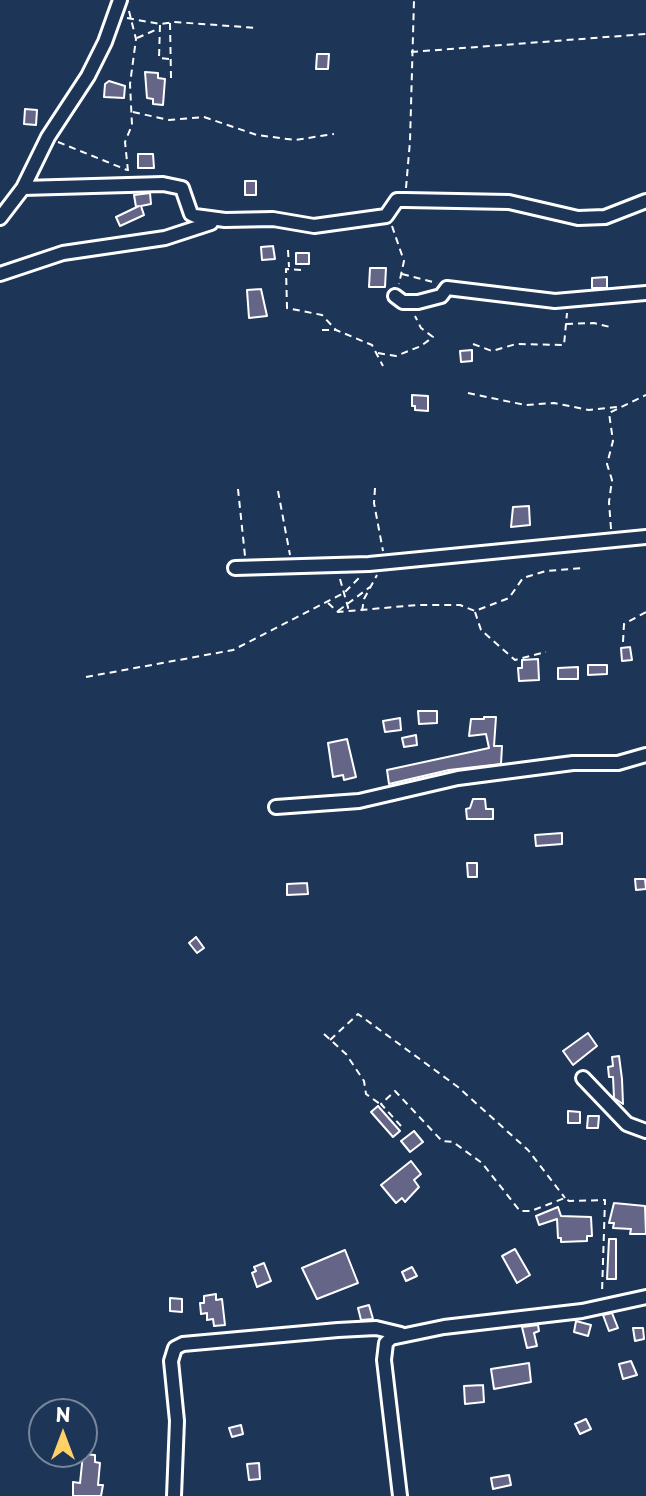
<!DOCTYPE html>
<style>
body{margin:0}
#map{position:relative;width:646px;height:1496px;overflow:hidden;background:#1d3557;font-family:"Playpen Sans",sans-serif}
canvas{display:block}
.north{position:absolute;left:28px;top:1398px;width:70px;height:70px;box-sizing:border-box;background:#1d3557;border:2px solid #77869a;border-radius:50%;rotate:0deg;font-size:19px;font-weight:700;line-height:28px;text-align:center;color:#fff}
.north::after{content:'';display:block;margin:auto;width:24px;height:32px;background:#ffd166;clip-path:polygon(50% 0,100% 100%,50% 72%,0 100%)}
</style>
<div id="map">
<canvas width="646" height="1496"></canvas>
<div class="north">N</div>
</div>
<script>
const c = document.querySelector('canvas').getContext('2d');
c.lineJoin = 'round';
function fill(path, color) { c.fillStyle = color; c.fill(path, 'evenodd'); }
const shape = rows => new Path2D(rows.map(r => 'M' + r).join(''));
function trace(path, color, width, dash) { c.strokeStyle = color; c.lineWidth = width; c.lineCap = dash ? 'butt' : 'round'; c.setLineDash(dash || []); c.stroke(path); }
const building = shape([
 [317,54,329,54,328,69,316,69,317,54],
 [145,72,158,73,158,78,165,79,163,105,153,104,153,99,147,98,145,72],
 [109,81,125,86,124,98,104,97,105,84,109,81],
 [25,109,37,110,36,125,24,124,25,109],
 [138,154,153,154,154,168,138,168,138,154],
 [245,181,256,181,256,195,245,195,245,181],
 [150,193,151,204,141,206,144,215,120,226,116,217,139,206,136,207,134,195,150,193],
 [273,246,275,259,262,260,261,247,273,246],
 [296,253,309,253,309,264,296,264,296,253],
 [370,268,386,268,385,287,369,287,370,268],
 [607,277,607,288,592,288,592,278,607,277],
 [261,289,267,316,249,318,247,290,261,289],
 [472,350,472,361,461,362,460,351,472,350],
 [412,395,428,396,428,411,415,410,415,406,412,406,412,395],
 [529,506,530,525,511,527,513,507,529,506],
 [630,647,632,660,622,661,621,648,630,647],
 [538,659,539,680,519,681,518,668,522,668,522,660,538,659],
 [588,665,607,665,607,674,588,675,588,665],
 [578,667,578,679,558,679,558,668,578,667],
 [418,711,437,711,437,723,419,724,418,711],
 [484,717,496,717,494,746,502,746,501,764,449,770,389,784,387,770,489,748,486,734,469,736,471,719,484,719,484,717],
 [400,718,401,730,385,732,383,721,400,718],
 [416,735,417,745,404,747,402,738,416,735],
 [347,739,356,777,344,780,343,775,333,777,328,743,347,739],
 [473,799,485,799,486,809,493,809,493,819,467,819,466,809,470,808,473,799],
 [562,833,562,844,536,846,535,835,562,833],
 [467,863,477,863,477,877,468,877,467,863],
 [635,879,645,879,646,889,636,890,635,879],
 [307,883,308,894,287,895,287,884,307,883],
 [196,937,204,948,197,953,189,943,196,937],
 [588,1033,597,1046,573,1065,563,1051,588,1033],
 [619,1056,622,1079,623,1104,614,1098,613,1077,609,1077,608,1067,613,1066,612,1057,619,1056],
 [378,1106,400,1131,393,1137,371,1112,378,1106],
 [568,1111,580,1112,580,1123,568,1123,568,1111],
 [588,1116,599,1116,598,1128,587,1128,588,1116],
 [414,1131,423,1142,410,1152,401,1141,414,1131],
 [411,1161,421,1174,414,1180,419,1187,405,1202,402,1198,396,1203,381,1185,411,1161],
 [614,1203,645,1206,646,1234,630,1234,631,1229,613,1228,614,1223,609,1223,614,1203],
 [558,1207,561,1216,591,1217,592,1236,587,1236,587,1241,561,1242,561,1238,558,1238,557,1219,539,1225,536,1216,558,1207],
 [609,1239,616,1239,616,1279,607,1279,609,1239],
 [515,1249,530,1275,517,1283,502,1256,515,1249],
 [345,1250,358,1283,317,1299,302,1268,345,1250],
 [264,1263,271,1281,257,1287,252,1273,256,1271,254,1267,264,1263],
 [412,1267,417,1276,406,1281,402,1272,412,1267],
 [216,1294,216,1300,222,1299,225,1325,214,1326,213,1319,207,1320,207,1313,201,1314,200,1303,204,1303,204,1296,216,1294],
 [170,1298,182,1299,182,1312,170,1311,170,1298],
 [369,1305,373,1319,361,1320,358,1308,369,1305],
 [612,1313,618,1328,609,1331,603,1315,612,1313],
 [576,1321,591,1325,588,1336,574,1332,576,1321],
 [538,1325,539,1331,534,1333,537,1346,527,1348,522,1327,538,1325],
 [633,1328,643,1328,644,1339,635,1341,633,1328],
 [631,1361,637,1375,623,1379,619,1364,631,1361],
 [529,1363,531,1382,494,1389,491,1369,529,1363],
 [483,1385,484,1402,465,1404,464,1386,483,1385],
 [586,1419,591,1429,580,1434,575,1424,586,1419],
 [241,1425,243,1434,232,1437,229,1428,241,1425],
 [83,1454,95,1455,95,1462,100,1463,98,1485,103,1485,101,1496,73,1496,73,1482,80,1483,83,1454],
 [259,1463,260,1479,249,1480,247,1464,259,1463],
 [509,1475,511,1485,493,1489,491,1478,509,1475]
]);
fill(building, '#656588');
trace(building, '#fff', 2);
const street = shape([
 [23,188,163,184,182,188,191,214,195,216,225,220,273,219,314,226,386,216,397,200,405,200,509,202,578,218,605,217,646,201],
 [0,218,23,188,48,137,88,76,105,42,120,0],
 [0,274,63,253,165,238,211,223],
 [395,296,403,302,418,302,441,296,447,288,555,301,646,293],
 [235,568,369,564,646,537],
 [276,807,359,801,458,778,573,763,618,763,646,755],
 [583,1078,627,1124,646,1131],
 [174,1496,177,1421,171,1361,175,1348,183,1344,338,1330,376,1328,401,1334],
 [400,1496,384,1360,386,1343,391,1338,444,1327,582,1311,646,1297]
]);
trace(street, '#fff', 18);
trace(shape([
 [127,18,160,24,174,22,258,28],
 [170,23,171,78],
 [160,25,159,58,170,59],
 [137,38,160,28],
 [411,52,646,34],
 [133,112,169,120,204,117,257,135,295,140,334,134],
 [58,142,127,170],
 [128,171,125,142,132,125,130,84,136,39,129,11],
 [406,188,410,141,414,0],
 [392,226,404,261,399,284],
 [288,250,289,267],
 [301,270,286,269,287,308,322,315,336,330,372,345,383,366],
 [402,274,437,283],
 [566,324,594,323,610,327],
 [322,330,335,330],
 [473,344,492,351,516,344,564,345,567,313],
 [378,353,396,356,421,346,433,337,421,328,415,316],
 [468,393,525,405,554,403,589,410,617,407],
 [375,488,374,503,383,551],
 [238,489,245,556],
 [278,491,290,555],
 [611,529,609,502,612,480,607,464,613,441,609,413,646,395],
 [340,579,349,611],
 [328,603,338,612,417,605,460,605,475,611,509,598,523,578,546,571,583,568],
 [338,611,370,587],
 [362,611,364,599,377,575],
 [475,612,481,630,515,660,546,652],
 [623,642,624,624,646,612],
 [86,677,233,650,344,593,359,578],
 [324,1034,346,1054,364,1081,366,1094,380,1104],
 [330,1040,358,1014,458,1087,528,1150,565,1198],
 [401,1126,381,1104,395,1091,442,1141,453,1142,482,1163,520,1211,531,1211,565,1198,569,1201,605,1200,602,1293]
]), '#fff', 2, [7, 5]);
trace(street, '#1d3557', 12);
</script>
